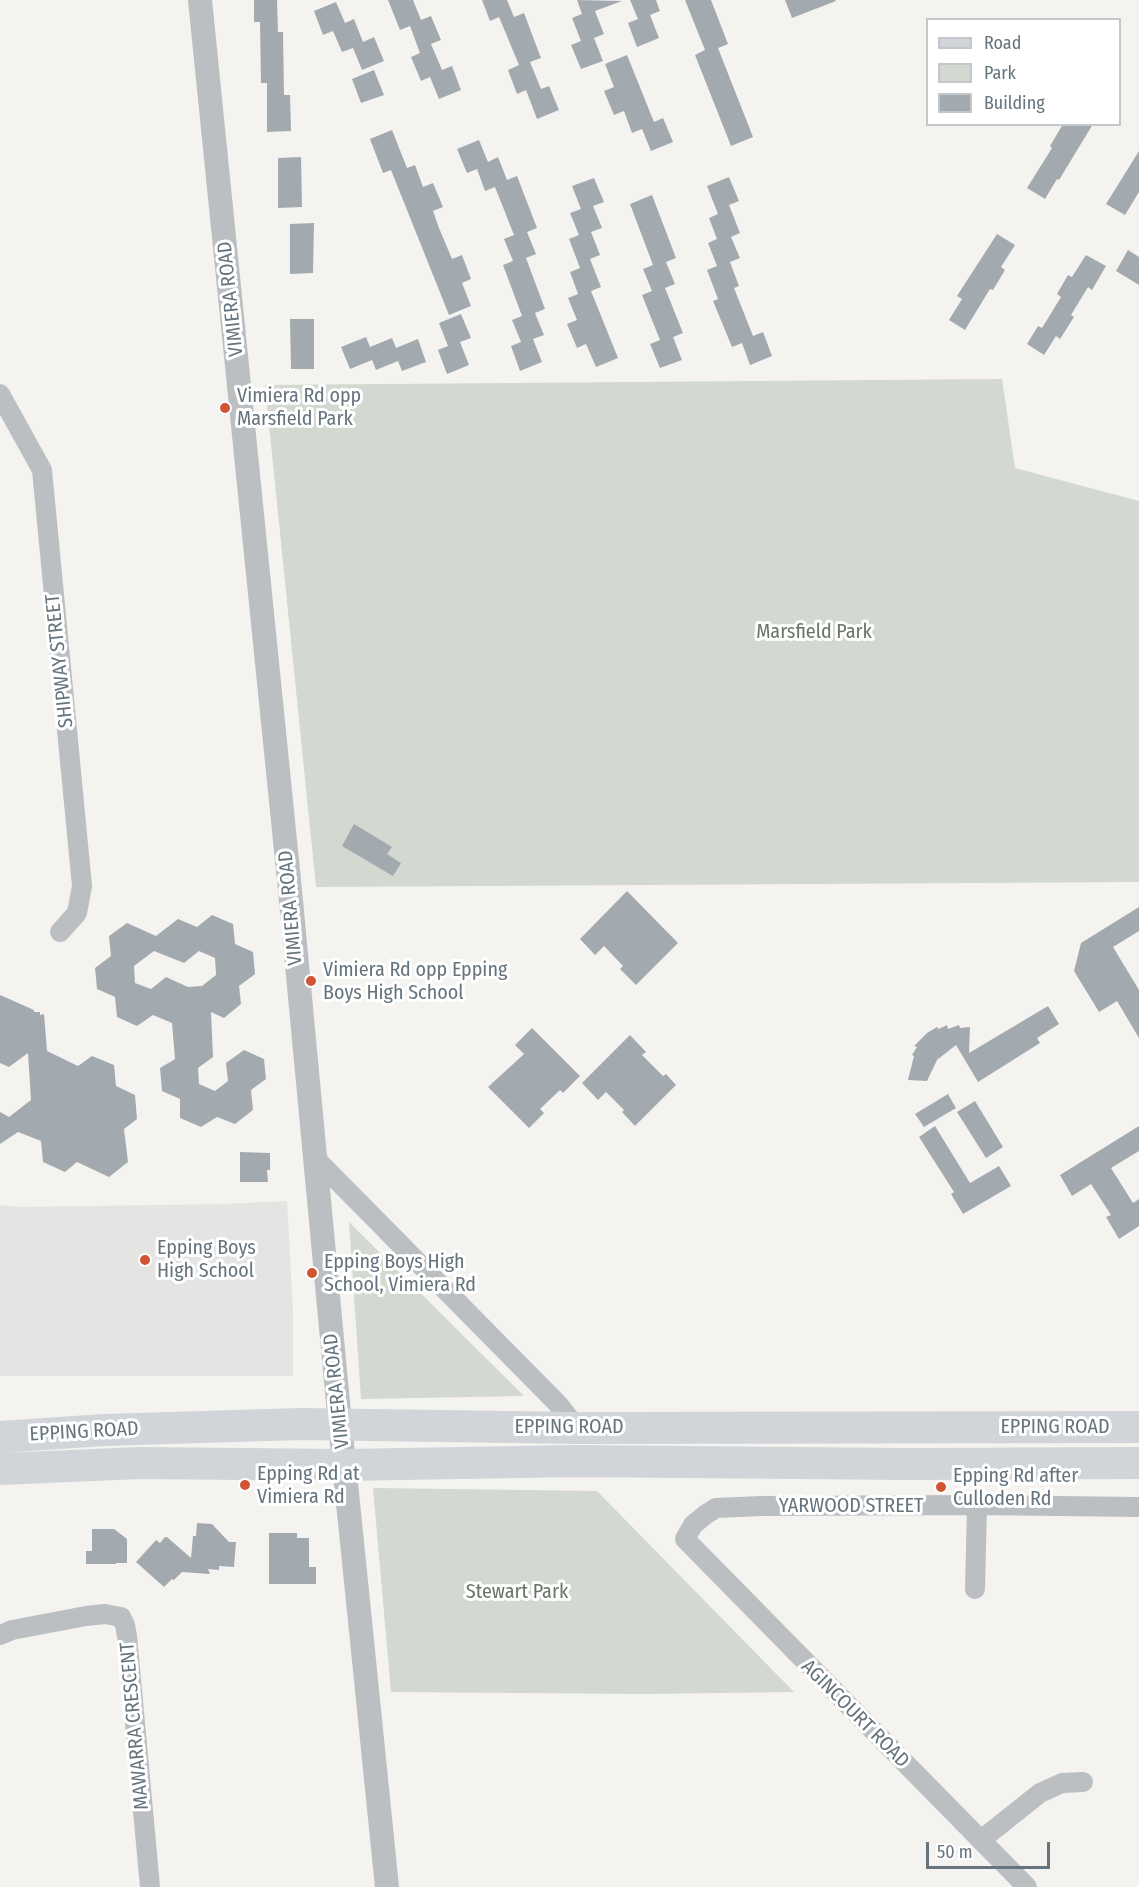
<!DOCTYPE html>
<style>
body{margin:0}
#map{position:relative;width:1139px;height:1887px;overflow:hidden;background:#f4f3f0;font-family:"Fira Sans Condensed",sans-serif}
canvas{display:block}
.legend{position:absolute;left:926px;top:18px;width:195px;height:108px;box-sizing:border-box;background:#fff;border:2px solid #c2c7cb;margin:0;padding:8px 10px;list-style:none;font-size:18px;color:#66747e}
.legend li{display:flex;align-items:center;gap:12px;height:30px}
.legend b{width:30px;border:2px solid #c2c7cb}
.scale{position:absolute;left:926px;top:1842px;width:124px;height:27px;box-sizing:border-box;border:3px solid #66747e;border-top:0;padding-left:8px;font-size:18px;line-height:21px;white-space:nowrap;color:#66747e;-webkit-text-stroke:4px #fff;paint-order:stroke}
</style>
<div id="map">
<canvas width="1139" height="1887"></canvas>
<ul class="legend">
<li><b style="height:8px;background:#d1d5d9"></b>Road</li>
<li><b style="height:16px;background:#d3d8d0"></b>Park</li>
<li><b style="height:16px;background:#a3aaaf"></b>Building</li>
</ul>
<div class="scale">50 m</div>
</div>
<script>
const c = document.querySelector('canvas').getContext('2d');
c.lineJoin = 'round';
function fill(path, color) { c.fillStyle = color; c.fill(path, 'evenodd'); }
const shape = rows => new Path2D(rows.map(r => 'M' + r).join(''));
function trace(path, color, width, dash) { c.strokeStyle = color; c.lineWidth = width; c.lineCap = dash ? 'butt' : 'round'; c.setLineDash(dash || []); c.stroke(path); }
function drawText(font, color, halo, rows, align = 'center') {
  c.font = font + ' "Fira Sans Condensed",sans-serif'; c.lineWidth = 6; c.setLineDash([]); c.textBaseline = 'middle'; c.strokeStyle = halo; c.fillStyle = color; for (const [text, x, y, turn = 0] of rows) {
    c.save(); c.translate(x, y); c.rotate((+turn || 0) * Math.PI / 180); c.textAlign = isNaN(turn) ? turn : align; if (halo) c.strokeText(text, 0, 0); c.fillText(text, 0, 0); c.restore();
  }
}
fill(shape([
 [287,1201,293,1309,293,1376,0,1376,0,1205,19,1207,223,1204]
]), '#e4e5e3');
fill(shape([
 [1002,379,1015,468,1139,501,1139,882,316,887,265,385],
 [349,1222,524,1396,361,1399],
 [373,1488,597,1491,794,1692,645,1694,391,1692]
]), '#d3d8d0');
fill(shape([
 [254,0,277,0,278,32,283,32,284,95,290,95,291,131,267,132,267,83,261,83,260,22,254,22],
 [388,0,413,0,421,20,431,16,441,40,431,44,442,70,452,66,461,90,439,99,430,77,421,81,411,57,420,53,410,26,400,30],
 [482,0,507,0,514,17,524,13,541,58,530,62,541,89,549,86,559,110,537,119,526,90,517,94,508,70,519,65,499,17,490,21],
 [577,0,622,1,595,11,604,34,594,38,603,61,581,69,571,45,581,41,572,18,582,14],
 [630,0,656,0,660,11,650,15,659,38,637,47,628,23,638,19],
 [685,0,711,0,728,44,718,48,753,137,731,146,695,55,705,50],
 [785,0,835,0,836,1,792,18],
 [336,2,345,23,354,19,363,42,374,37,384,61,362,70,353,48,342,52,333,31,323,35,314,11],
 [627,55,654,122,663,118,673,142,651,151,642,129,632,133,624,111,614,115,604,91,614,87,605,64],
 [374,70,384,95,361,103,352,79],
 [1063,124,1093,124,1059,180,1057,179,1045,199,1027,188,1052,148,1050,146],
 [392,130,407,168,415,165,423,187,433,183,443,207,433,211,439,228,452,259,462,255,471,279,462,283,471,306,449,315,391,170,383,173,370,139],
 [479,140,488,162,498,157,507,180,517,176,537,228,527,232,536,254,526,258,545,309,535,313,544,335,533,339,542,362,520,371,511,346,521,342,512,320,522,316,503,265,513,261,504,239,514,235,495,187,485,191,477,169,467,173,457,149],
 [1139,151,1139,192,1125,215,1106,204],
 [301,157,302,207,278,208,278,158],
 [729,177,739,201,729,205,740,233,731,237,740,258,730,262,739,286,734,288,753,336,763,332,772,356,750,365,742,343,732,347,713,301,718,299,707,270,717,266,708,243,717,239,709,218,718,214,707,186],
 [594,178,604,202,593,206,602,228,591,232,600,255,590,259,601,287,591,291,618,358,596,367,586,344,577,348,567,324,577,320,568,298,578,294,570,272,580,268,569,239,579,235,570,213,581,209,572,186],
 [652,195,676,258,666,262,675,284,665,288,683,333,673,337,682,360,660,368,650,344,660,340,642,295,652,291,643,269,653,265,630,204],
 [314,223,313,273,290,274,290,224],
 [997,234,1015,245,1001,267,1005,270,993,290,990,289,965,330,949,320,962,299,957,296],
 [1128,250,1139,257,1139,285,1116,271],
 [1086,255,1106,266,1092,290,1088,287,1071,315,1074,317,1060,339,1056,336,1044,355,1027,344,1038,326,1042,328,1061,297,1057,294,1068,275,1072,277],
 [461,314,471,338,460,342,469,365,447,374,438,350,448,346,439,323],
 [290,319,314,319,314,369,291,369],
 [366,337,370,347,392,338,396,348,418,339,426,362,402,371,398,361,376,370,372,360,350,369,341,347],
 [354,824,392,847,387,854,401,863,393,876,342,846],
 [627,891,678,943,636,985,620,969,623,966,604,946,595,955,580,939],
 [1139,907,1139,931,1113,947,1139,990,1139,1038,1117,1001,1099,1012,1074,971,1081,943],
 [212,915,233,924,235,944,253,952,255,974,239,986,241,1004,224,1018,211,1012,213,1057,198,1068,199,1084,215,1091,228,1081,226,1063,244,1050,264,1059,266,1079,251,1090,253,1110,235,1124,217,1117,201,1127,180,1118,180,1099,162,1091,160,1068,175,1059,172,1023,153,1015,137,1026,117,1017,115,997,97,989,95,968,111,956,109,936,127,923,156,936,178,919,197,927],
 [154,951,184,963,199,951,215,958,216,975,202,986,188,987,166,977,151,989,135,983,134,966],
 [0,995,34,1010,34,1012,40,1012,40,1015,44,1014,47,1051,78,1066,92,1056,114,1065,116,1086,135,1095,137,1119,124,1129,128,1162,109,1177,77,1162,65,1172,43,1162,41,1141,18,1132,0,1144,0,1112,9,1117,31,1100,28,1053,9,1067,0,1063],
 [1048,1006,1059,1024,1037,1038,1040,1043,978,1082,956,1045,937,1060,927,1081,908,1080,914,1056,912,1055,917,1047,914,1046,927,1033,937,1027,939,1029,947,1025,948,1029,959,1025,960,1028,970,1027,969,1053],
 [532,1028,580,1076,563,1093,560,1090,540,1109,544,1113,529,1128,488,1087,524,1054,515,1045],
 [630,1035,646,1052,642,1055,663,1076,666,1074,676,1085,635,1126,622,1112,624,1110,606,1092,598,1100,582,1083],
 [948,1094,956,1108,924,1127,915,1114],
 [975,1101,1003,1147,986,1158,957,1112],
 [935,1126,970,1183,999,1166,1011,1186,963,1214,951,1194,954,1192,919,1137],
 [1139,1126,1139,1151,1111,1168,1133,1203,1139,1199,1139,1226,1119,1239,1106,1217,1111,1215,1091,1184,1072,1196,1060,1175],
 [240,1152,270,1153,270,1170,267,1170,268,1182,240,1182],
 [197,1523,212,1524,229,1542,236,1542,234,1567,219,1566,219,1570,208,1569,210,1574,182,1572,174,1580,172,1579,164,1587,136,1562,156,1540,160,1543,165,1537,167,1537,191,1558,193,1536,196,1536],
 [92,1529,114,1529,127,1539,127,1563,116,1563,116,1564,86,1564,86,1551,92,1551],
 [269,1533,297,1533,297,1538,309,1538,309,1567,316,1567,316,1584,269,1584]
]), '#a3aaaf');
trace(shape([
 [0,394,42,470,82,886,77,913,60,932],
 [315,1158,558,1404,577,1428],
 [975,1589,977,1505],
 [0,1635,12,1630,86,1616,105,1614,121,1617,125,1625,127,1636,150,1887],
 [981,1840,1040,1793,1062,1783,1083,1782],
 [1027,1887,685,1539,693,1525,705,1515,716,1508,761,1506,977,1505,1139,1507]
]), '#bbbfc2', 20);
trace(shape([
 [200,0,290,890,340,1424,387,1887]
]), '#bbbfc2', 24);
trace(shape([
 [0,1437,104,1430,301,1424,577,1428,1139,1427],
 [0,1469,140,1463,345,1465,576,1461,907,1464,1139,1463]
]), '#d1d5d9', 32);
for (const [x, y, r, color] of [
 [225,408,6,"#d05534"],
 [311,981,6,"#d05534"],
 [145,1260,6,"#d05534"],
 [312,1273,6,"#d05534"],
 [245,1485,6,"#d05534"],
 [941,1487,6,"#d05534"]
]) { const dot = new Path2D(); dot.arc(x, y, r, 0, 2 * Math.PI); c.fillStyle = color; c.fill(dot); trace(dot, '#fff', 2); }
drawText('20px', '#66747e', '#fff', [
 ["VIMIERA ROAD",231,299,-96],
 ["SHIPWAY STREET",60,661,-96],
 ["VIMIERA ROAD",291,908,-95],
 ["VIMIERA ROAD",337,1391,-96],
 ["EPPING ROAD",569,1427],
 ["EPPING ROAD",1055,1427],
 ["EPPING ROAD",84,1432,-3],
 ["YARWOOD STREET",851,1506],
 ["AGINCOURT ROAD",855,1714,45],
 ["MAWARRA CRESCENT",135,1726,-95]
]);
drawText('20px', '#66747e', '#fff', [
 ["Vimiera Rd opp",237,396],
 ["Marsfield Park",237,419],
 ["Vimiera Rd opp Epping",323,970],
 ["Boys High School",323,993],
 ["Epping Boys",157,1248],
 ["High School",157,1271],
 ["Epping Boys High",324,1262],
 ["School, Vimiera Rd",324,1285],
 ["Epping Rd at",257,1474],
 ["Vimiera Rd",257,1497],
 ["Epping Rd after",953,1476],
 ["Culloden Rd",953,1499]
], 'left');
drawText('20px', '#687664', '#fff', [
 ["Marsfield Park",814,632],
 ["Stewart Park",517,1592]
]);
</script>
